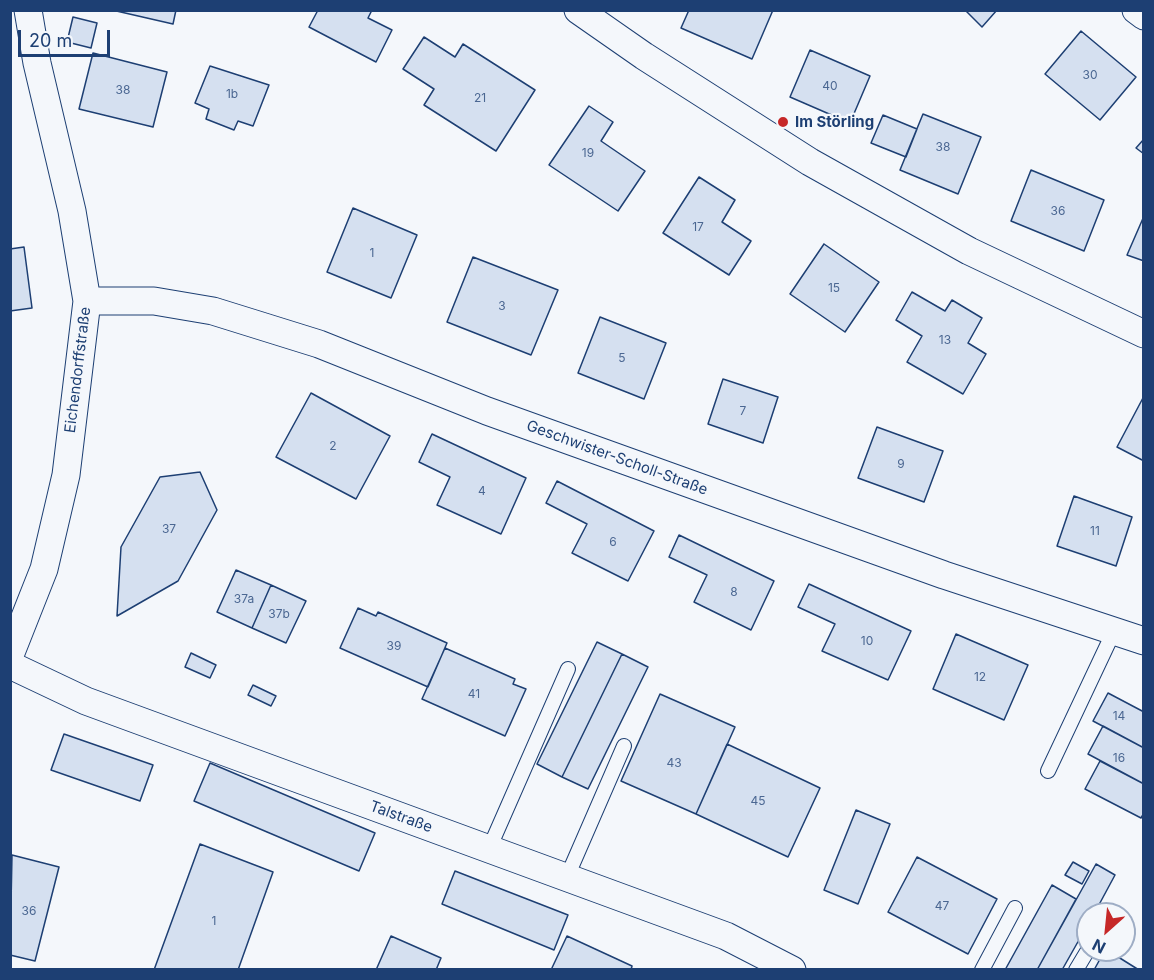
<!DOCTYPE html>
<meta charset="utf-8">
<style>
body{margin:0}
#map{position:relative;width:1154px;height:980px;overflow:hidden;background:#f4f7fb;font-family:Inter,sans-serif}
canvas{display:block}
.frame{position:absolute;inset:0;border:12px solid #1d3f73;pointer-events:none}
.north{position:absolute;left:1076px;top:902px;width:60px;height:60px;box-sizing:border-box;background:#f4f7fb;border:2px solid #9eadc5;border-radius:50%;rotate:207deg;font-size:16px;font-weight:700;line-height:24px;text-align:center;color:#1d3f73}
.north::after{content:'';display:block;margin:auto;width:21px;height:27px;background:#c62828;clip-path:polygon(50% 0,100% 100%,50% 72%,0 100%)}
.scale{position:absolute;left:18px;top:30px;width:92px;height:27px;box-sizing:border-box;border:3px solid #1d3f73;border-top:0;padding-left:8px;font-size:18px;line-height:21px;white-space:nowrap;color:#1d3f73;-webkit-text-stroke:4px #f4f7fb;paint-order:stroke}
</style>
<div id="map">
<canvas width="1154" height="980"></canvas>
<div class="frame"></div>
<div class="north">N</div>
<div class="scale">20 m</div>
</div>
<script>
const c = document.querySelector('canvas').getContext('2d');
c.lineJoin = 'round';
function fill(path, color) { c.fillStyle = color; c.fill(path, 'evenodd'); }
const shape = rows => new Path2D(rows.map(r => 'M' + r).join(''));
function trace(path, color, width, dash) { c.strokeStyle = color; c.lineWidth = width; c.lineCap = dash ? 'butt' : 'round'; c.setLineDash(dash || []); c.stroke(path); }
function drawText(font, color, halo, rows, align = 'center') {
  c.font = font + ' Inter,sans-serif'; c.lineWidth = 4.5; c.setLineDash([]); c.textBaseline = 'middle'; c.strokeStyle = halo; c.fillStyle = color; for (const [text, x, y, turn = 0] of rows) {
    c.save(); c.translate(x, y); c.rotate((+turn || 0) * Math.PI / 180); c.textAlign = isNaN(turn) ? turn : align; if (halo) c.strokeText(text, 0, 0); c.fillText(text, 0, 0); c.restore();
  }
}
const building = shape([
 [112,10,176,10,173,24,112,10],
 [318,10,372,10,368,18,392,30,376,62,309,27,318,10],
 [689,10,773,10,752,59,681,28,689,10],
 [965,10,997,10,982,27,965,10],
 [73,17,97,23,91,48,67,42,73,17],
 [1081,31,1136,77,1100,120,1045,74,1081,31],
 [424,37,455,57,463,44,535,90,496,151,424,105,434,89,403,69,424,37],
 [810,50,870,76,850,123,790,97,810,50],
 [93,53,167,72,153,127,79,109,93,53],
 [210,66,269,85,253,126,238,121,234,130,206,119,209,109,195,103,210,66],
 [589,106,613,122,601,141,645,171,618,211,549,165,589,106],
 [923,114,981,137,958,194,900,170,923,114],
 [883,115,917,129,906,157,871,143,883,115],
 [1144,139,1144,154,1136,148,1144,139],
 [1031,170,1104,200,1084,251,1011,221,1031,170],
 [699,177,735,200,722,222,751,241,729,275,663,233,699,177],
 [353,208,417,235,391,298,327,272,353,208],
 [1144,216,1144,261,1127,255,1144,216],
 [824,244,879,282,845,332,790,294,824,244],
 [24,247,32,308,10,311,10,249,24,247],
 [473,257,558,290,531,355,447,322,473,257],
 [912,292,945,311,952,300,982,318,968,343,986,354,963,394,907,362,922,336,896,320,912,292],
 [600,317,666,343,644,399,578,373,600,317],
 [723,379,778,397,763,443,708,424,723,379],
 [311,393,390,436,356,499,276,457,311,393],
 [1144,396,1144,461,1117,447,1144,396],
 [877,427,943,451,924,502,858,478,877,427],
 [432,434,526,478,501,534,437,505,450,477,419,462,432,434],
 [200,472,217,510,178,581,117,616,121,547,160,477,200,472],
 [557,481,654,531,628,581,572,553,587,524,546,503,557,481],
 [1074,496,1132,517,1116,566,1057,546,1074,496],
 [679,535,774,581,751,630,694,602,707,575,669,557,679,535],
 [236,570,271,585,252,628,217,612,236,570],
 [809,584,911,631,888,680,822,651,835,624,798,607,809,584],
 [271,585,306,601,286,643,252,628,271,585],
 [358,608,376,616,378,612,447,643,428,687,340,648,358,608],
 [956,634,1028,665,1004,720,933,689,956,634],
 [597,642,622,654,562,777,537,764,597,642],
 [445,648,515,679,513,684,526,689,505,736,422,699,445,648],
 [191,653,216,665,210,678,185,667,191,653],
 [622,654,648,667,588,789,562,777,622,654],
 [253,685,276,696,271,706,248,695,253,685],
 [1108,693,1144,712,1144,748,1093,721,1108,693],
 [660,694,735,727,696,814,621,781,660,694],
 [1103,726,1144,748,1144,784,1088,754,1103,726],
 [64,734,153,765,140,801,51,770,64,734],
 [727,744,820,788,788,857,696,814,727,744],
 [1100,761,1144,784,1144,813,1141,818,1085,789,1100,761],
 [210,763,375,833,359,871,194,801,210,763],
 [856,810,890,824,858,904,824,890,856,810],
 [200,844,273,872,238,970,154,970,200,844],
 [12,855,59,867,35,961,10,955,12,855],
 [917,857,997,899,968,954,888,912,917,857],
 [1073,862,1089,871,1082,884,1065,875,1073,862],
 [1096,864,1115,875,1094,914,1088,914,1088,924,1062,970,1037,970,1096,864],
 [455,871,568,915,554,950,442,904,455,871],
 [1052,885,1076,899,1037,970,1005,970,1052,885],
 [391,936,441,958,436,970,376,970,391,936],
 [567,936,632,966,631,970,551,970,567,936],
 [1105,950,1107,950,1139,970,1094,970,1105,950]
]);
fill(building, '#d5e0f0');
trace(building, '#1d3f73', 1.5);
const lane = shape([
 [1048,771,1114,631],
 [489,849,568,669],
 [567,877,624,746],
 [982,970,1015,908],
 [1076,970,1088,950]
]);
const street = shape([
 [578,10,644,56,810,162,969,251,1144,334],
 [1136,10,1144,16],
 [87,301,154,301,213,311,319,344,487,411,944,575,1144,641],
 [10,655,44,569,66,475,87,301,72,211,37,63,28,10],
 [10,665,86,701,726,936,792,970]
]);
trace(lane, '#1d3f73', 16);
trace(street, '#1d3f73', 29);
trace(lane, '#f4f7fb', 14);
trace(street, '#f4f7fb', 27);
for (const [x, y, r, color] of [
 [783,122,6,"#c62828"]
]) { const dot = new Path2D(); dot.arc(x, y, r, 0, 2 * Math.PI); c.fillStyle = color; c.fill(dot); trace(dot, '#f4f7fb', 2); }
drawText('12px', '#4b6792', null, [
 ["30",1090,75],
 ["40",830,86],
 ["38",123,90],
 ["1b",232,94],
 ["21",480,98],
 ["38",943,147],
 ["19",588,153],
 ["36",1058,211],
 ["17",698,227],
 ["1",372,253],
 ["15",834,288],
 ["3",502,306],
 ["13",945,340],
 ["5",622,358],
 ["7",743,411],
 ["2",333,446],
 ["9",901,464],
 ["4",482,491],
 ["37",169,529],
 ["11",1095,531],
 ["6",613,542],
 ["8",734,592],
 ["37a",244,599],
 ["37b",279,614],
 ["10",867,641],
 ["39",394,646],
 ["12",980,677],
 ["41",474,694],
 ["14",1119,716],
 ["16",1119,758],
 ["43",674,763],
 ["45",758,801],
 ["47",942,906],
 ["36",29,911],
 ["1",214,921]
]);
drawText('bold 15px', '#1d3f73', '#f4f7fb', [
 ["Im Störling",795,122]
], 'left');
drawText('15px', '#1d3f73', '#f4f7fb', [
 ["Eichendorffstraße",78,370,-83],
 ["Geschwister-Scholl-Straße",617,458,20],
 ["Talstraße",401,817,20]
]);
</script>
